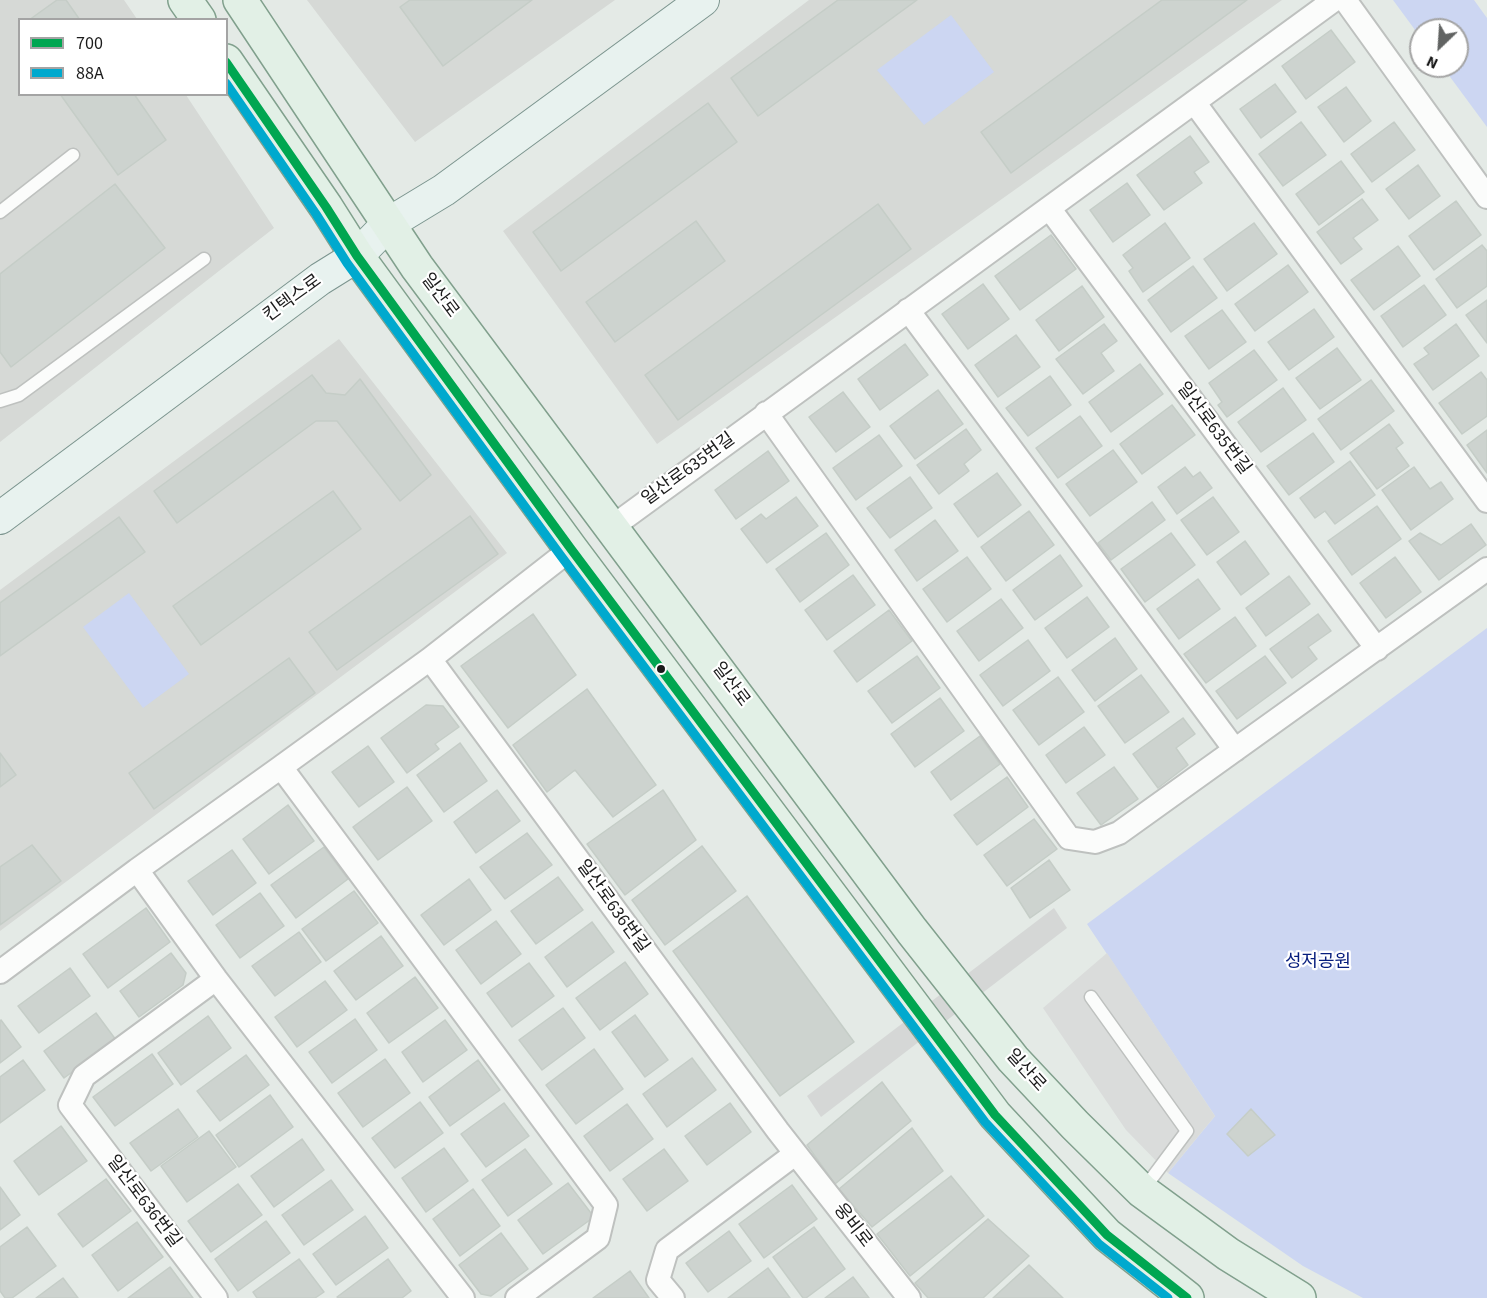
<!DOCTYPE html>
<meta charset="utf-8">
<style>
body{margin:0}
#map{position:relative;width:1487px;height:1298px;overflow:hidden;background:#e4eae6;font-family:"Source Sans 3",sans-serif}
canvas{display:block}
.legend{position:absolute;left:18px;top:18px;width:210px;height:78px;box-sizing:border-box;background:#fff;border:2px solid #a4a4a4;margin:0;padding:8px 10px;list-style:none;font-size:18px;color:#1b1b1b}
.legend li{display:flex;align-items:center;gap:12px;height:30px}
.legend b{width:30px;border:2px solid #a4a4a4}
.north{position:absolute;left:1409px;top:18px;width:60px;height:60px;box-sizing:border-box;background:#fff;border:2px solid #a4a4a4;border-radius:50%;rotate:205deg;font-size:16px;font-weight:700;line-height:24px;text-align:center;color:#1b1b1b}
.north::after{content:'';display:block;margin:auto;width:21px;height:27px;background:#616362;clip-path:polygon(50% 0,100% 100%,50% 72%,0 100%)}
</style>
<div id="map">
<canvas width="1487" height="1298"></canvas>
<ul class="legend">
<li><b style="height:8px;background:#00a651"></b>700</li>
<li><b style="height:8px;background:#00a9ce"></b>88A</li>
</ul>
<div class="north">N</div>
</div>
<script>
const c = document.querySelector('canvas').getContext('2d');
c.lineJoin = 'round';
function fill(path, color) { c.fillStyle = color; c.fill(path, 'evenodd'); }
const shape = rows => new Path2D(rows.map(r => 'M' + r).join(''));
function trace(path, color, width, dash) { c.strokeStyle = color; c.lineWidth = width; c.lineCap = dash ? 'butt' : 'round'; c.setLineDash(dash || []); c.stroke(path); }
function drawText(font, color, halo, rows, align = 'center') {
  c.font = font + ' "Source Sans 3","Noto Sans KR",sans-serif'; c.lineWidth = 4.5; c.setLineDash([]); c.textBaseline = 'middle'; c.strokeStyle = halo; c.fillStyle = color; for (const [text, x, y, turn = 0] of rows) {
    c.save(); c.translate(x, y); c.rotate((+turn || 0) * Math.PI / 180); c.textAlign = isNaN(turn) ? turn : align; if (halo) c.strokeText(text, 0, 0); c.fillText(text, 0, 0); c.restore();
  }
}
fill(shape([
 [0,0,124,0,137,19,20,20,20,94,186,95,274,228,0,442],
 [307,0,615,0,415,142],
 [809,0,1282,0,657,444,503,231],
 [339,339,507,553,0,931,0,590]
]), '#d6d9d6');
fill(shape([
 [1393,0,1474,0,1487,18,1487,127,1442,66,1457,66,1457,30,1421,30,1421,38],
 [951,15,994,72,924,125,877,70],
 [129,593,189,674,143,708,83,627],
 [1487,628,1487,1298,1363,1298,1303,1266,1168,1173,1215,1116,1087,924]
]), '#ccd6f2');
fill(shape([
 [1107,953,1215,1116,1168,1173,1126,1130,1043,1008]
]), '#dadcdb');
fill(shape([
 [1054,908,1067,928,821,1117,807,1096]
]), '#d5d7d6');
const building = shape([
 [57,0,66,0,80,20,29,20,57,0],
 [410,0,532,0,443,66,400,7,410,0],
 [838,0,917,0,758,116,731,78,838,0],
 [1162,0,1247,0,1011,173,981,132,1162,0],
 [1331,30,1355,62,1306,99,1282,66,1331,30],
 [1275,84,1296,112,1261,138,1240,109,1275,84],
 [1346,87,1371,121,1344,142,1318,107,1346,87],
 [60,94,134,94,166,140,118,175,60,94],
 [708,103,737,142,561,271,533,232,708,103],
 [1301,122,1326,155,1283,186,1259,154,1301,122],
 [1394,122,1415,150,1372,182,1351,154,1394,122],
 [1190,136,1209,162,1194,172,1202,183,1164,210,1137,175,1190,136],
 [1341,161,1364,192,1319,225,1296,194,1341,161],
 [1418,165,1440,196,1409,219,1386,189,1418,165],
 [1127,183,1150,215,1113,242,1090,210,1127,183],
 [115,184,165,248,11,367,0,352,0,274,115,184],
 [1362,199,1378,220,1353,238,1362,249,1341,264,1317,232,1362,199],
 [1456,201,1481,235,1434,270,1409,236,1456,201],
 [878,204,911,249,678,420,645,375,878,204],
 [696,221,725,261,615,342,586,302,696,221],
 [1165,223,1190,258,1143,292,1129,271,1133,268,1123,255,1165,223],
 [1254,223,1277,254,1227,291,1204,259,1254,223],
 [1051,235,1076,269,1020,310,995,276,1051,235],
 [1482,245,1487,251,1487,286,1457,308,1436,279,1482,245],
 [1398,246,1420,276,1374,310,1351,280,1398,246],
 [1288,265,1308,292,1255,331,1235,304,1288,265],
 [1193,266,1217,298,1171,332,1148,300,1193,266],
 [983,284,1009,319,968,349,942,314,983,284],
 [1424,285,1446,315,1403,347,1381,316,1424,285],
 [1082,286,1104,317,1059,351,1036,320,1082,286],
 [1487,300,1487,343,1466,315,1487,300],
 [1314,309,1334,337,1289,370,1268,342,1314,309],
 [1222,310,1246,342,1209,369,1185,336,1222,310],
 [1104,324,1117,341,1101,353,1114,371,1083,394,1056,359,1104,324],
 [1456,324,1479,356,1433,390,1414,364,1429,354,1424,348,1456,324],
 [1016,335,1040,367,998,397,975,365,1016,335],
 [905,344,928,375,880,410,858,379,905,344],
 [1337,348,1361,380,1320,409,1296,378,1337,348],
 [1254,350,1277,380,1227,417,1218,405,1222,402,1209,383,1254,350],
 [1140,364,1163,394,1111,432,1089,402,1140,364],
 [1481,372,1487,380,1487,416,1462,434,1439,403,1481,372],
 [312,375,326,393,345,395,360,379,431,475,400,501,337,421,316,421,177,523,154,491,312,375],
 [1050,376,1071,405,1028,436,1006,408,1050,376],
 [1371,380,1394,411,1341,450,1318,419,1371,380],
 [1283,388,1306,420,1261,452,1238,422,1283,388],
 [938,390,963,424,915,459,890,426,938,390],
 [843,392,870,427,836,452,809,417,843,392],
 [1172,405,1195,435,1142,474,1120,444,1172,405],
 [1080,416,1102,446,1058,478,1036,448,1080,416],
 [1389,424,1403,443,1396,448,1409,466,1377,489,1350,453,1389,424],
 [966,429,981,450,964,464,969,471,939,494,917,465,966,429],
 [1487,430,1487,473,1467,445,1487,430],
 [1313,433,1334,462,1289,495,1267,466,1313,433],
 [879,435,902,466,856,500,833,468,879,435],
 [1113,450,1137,482,1090,516,1066,484,1113,450],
 [768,451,789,481,736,519,715,490,768,451],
 [1350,461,1375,495,1335,524,1325,511,1315,518,1300,498,1350,461],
 [1185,467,1193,477,1200,472,1212,488,1177,514,1158,487,1185,467],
 [1414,467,1430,489,1441,482,1453,499,1411,530,1382,490,1414,467],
 [997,473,1021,505,978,537,954,504,997,473],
 [910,477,932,508,890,538,867,508,910,477],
 [333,491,361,529,201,645,173,606,333,491],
 [796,497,818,526,767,563,741,529,761,514,766,519,796,497],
 [1213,497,1239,532,1207,555,1181,520,1213,497],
 [1152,502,1165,520,1111,560,1098,543,1152,502],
 [1377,506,1401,539,1352,575,1328,541,1377,506],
 [1029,511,1054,545,1006,581,981,547,1029,511],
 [470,516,498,554,337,670,309,632,470,516],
 [119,517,145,552,0,656,0,603,119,517],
 [935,520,958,551,917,581,895,550,935,520],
 [1471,524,1486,545,1439,580,1409,541,1420,533,1441,545,1471,524],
 [826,533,849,565,800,602,776,569,826,533],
 [1171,533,1195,565,1145,602,1121,569,1171,533],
 [1245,541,1269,574,1241,595,1217,562,1245,541],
 [1060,555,1082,586,1035,620,1013,590,1060,555],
 [967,557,991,589,947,622,923,589,967,557],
 [1395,557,1421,592,1386,618,1360,583,1395,557],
 [853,575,875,605,827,640,805,610,853,575],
 [1289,576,1310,604,1266,636,1246,608,1289,576],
 [1198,579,1220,609,1179,639,1157,609,1198,579],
 [1087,597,1109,627,1067,658,1045,628,1087,597],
 [1001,599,1023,628,979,661,957,631,1001,599],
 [889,610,912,641,857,682,834,651,889,610],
 [533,614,576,675,508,728,461,666,533,614],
 [1318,614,1331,631,1308,647,1317,659,1292,678,1270,649,1318,614],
 [1235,617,1256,646,1206,683,1184,654,1235,617],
 [1115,638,1137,669,1095,701,1072,670,1115,638],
 [1028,640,1050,671,1003,706,980,675,1028,640],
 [917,656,940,688,892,723,868,691,917,656],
 [1265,656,1286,683,1237,719,1216,691,1265,656],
 [289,658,315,693,154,809,129,773,289,658],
 [1141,675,1169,712,1125,743,1098,706,1141,675],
 [1058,677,1084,712,1039,745,1013,710,1058,677],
 [587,689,656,785,613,817,575,770,547,792,513,745,587,689],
 [940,698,964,731,915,767,891,734,940,698],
 [426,705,443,706,459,727,435,744,439,749,407,773,381,738,426,705],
 [1183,718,1195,734,1176,748,1188,765,1158,788,1133,754,1183,718],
 [1084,727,1105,755,1066,783,1046,755,1084,727],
 [980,736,1000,764,951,800,931,772,980,736],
 [460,743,487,781,444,812,417,775,460,743],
 [368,746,394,782,359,807,332,772,368,746],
 [0,753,16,775,0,787,0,753],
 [1114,767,1138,799,1101,825,1077,793,1114,767],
 [1007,777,1028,807,977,845,954,815,1007,777],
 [407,787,432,821,378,860,353,827,407,787],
 [497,790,520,821,476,853,454,822,497,790],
 [663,790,696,840,625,895,587,844,663,790],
 [288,805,314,841,269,874,243,839,288,805],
 [1034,819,1057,849,1007,886,984,855,1034,819],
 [527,833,552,865,505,899,480,867,527,833],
 [32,845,61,881,0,925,0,867,32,845],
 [702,846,736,891,665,945,632,900,702,846],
 [324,847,348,879,296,918,271,885,324,847],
 [232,850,256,883,213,915,188,881,232,850],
 [1049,860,1070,890,1030,918,1011,888,1049,860],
 [558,877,583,910,536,944,511,911,558,877],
 [469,879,491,910,444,945,421,915,469,879],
 [354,891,378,923,326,961,302,929,354,891],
 [260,893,284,926,240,958,216,925,260,893],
 [747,896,854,1042,780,1096,673,951,747,896],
 [146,908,170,942,108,988,83,954,146,908],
 [496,921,521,954,481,984,456,950,496,921],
 [592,922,614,952,567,987,545,957,592,922],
 [299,932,321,962,275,996,252,966,299,932],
 [381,936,403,966,356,1000,334,971,381,936],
 [171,953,186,973,183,985,139,1017,120,991,171,953],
 [625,962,648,994,600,1030,576,998,625,962],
 [529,963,554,996,512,1027,487,993,529,963],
 [70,968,90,996,39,1033,18,1006,70,968],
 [415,977,438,1008,389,1043,367,1013,415,977],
 [325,981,347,1010,297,1047,275,1017,325,981],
 [563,1008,585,1038,542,1070,519,1040,563,1008],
 [96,1013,116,1040,64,1078,44,1051,96,1013],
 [635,1015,668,1060,645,1077,612,1032,635,1015],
 [208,1016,231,1048,181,1085,158,1053,208,1016],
 [355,1019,377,1050,332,1083,309,1052,355,1019],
 [1,1020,21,1047,0,1063,0,1021,1,1020],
 [445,1020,467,1050,423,1082,402,1052,445,1020],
 [594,1049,623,1089,576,1124,546,1085,594,1049],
 [152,1054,173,1084,115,1126,93,1097,152,1054],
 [246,1055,269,1085,220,1121,197,1091,246,1055],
 [692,1058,716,1090,667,1127,643,1094,692,1058],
 [385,1059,410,1093,363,1127,338,1093,385,1059],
 [23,1060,45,1090,0,1123,0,1077,23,1060],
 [478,1060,500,1090,450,1126,429,1097,478,1060],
 [882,1082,911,1121,835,1184,807,1145,882,1082],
 [270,1095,293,1127,239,1167,216,1135,270,1095],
 [420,1102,443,1133,395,1168,372,1138,420,1102],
 [504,1103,529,1136,486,1167,461,1134,504,1103],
 [730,1103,751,1132,707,1165,685,1136,730,1103],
 [627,1104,653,1139,610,1171,584,1136,627,1104],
 [178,1109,198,1137,151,1171,130,1143,178,1109],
 [1251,1109,1275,1135,1248,1156,1227,1134,1251,1109],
 [61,1126,87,1161,39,1195,14,1161,61,1126],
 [912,1128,943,1171,872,1227,839,1189,912,1128],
 [209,1131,236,1167,187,1202,161,1166,209,1131],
 [302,1139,324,1170,274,1207,251,1176,302,1139],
 [444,1148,468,1181,426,1212,402,1178,444,1148],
 [525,1149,552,1184,508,1216,482,1180,525,1149],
 [664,1149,688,1181,647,1211,623,1179,664,1149],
 [951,1176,984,1216,910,1276,877,1234,951,1176],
 [106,1179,131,1211,83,1247,58,1214,106,1179],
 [331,1180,353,1210,304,1245,282,1215,331,1180],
 [568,1183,594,1217,543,1254,518,1220,568,1183],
 [238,1184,262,1215,211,1252,188,1221,238,1184],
 [792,1185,817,1219,764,1258,739,1224,792,1185],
 [0,1187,20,1215,0,1230,0,1187],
 [473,1189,500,1226,460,1256,433,1219,473,1189],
 [365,1216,388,1248,336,1285,313,1254,365,1216],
 [988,1219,1029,1256,983,1298,928,1298,915,1283,988,1219],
 [266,1221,290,1253,238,1291,215,1259,266,1221],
 [137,1222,163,1257,118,1291,92,1255,137,1222],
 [27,1227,56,1266,12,1298,5,1298,0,1291,0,1247,27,1227],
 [814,1227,845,1269,806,1298,803,1298,773,1257,814,1227],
 [729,1231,751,1261,708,1292,686,1263,729,1231],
 [501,1233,528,1269,491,1296,481,1294,459,1265,501,1233],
 [299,1259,324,1292,315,1298,257,1298,253,1292,299,1259],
 [388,1259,411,1291,402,1298,339,1298,337,1297,388,1259],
 [1029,1265,1063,1298,993,1298,1029,1265],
 [170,1267,193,1298,128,1298,170,1267],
 [768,1268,790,1298,728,1298,768,1268],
 [630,1271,649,1298,593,1298,630,1271],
 [853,1277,869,1298,825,1298,853,1277],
 [63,1278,78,1298,36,1298,63,1278]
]);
fill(building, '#cdd3cf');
trace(building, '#c5cdc7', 1.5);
const lane = shape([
 [0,212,73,155],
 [0,401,19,395,204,259],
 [1091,997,1187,1131,1143,1190]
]);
const street = shape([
 [1345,0,1487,197],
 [1194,102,1487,501],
 [1049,208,1377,649],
 [908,310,1235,750],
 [766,413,1069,838,1095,842,1119,833,1487,569],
 [612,527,1334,0],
 [430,659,571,549],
 [281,767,430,659,778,1131,909,1298],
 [137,870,281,767,606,1205,598,1238,517,1298],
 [0,972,137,870,216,979,463,1298],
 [216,979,84,1076,70,1105,216,1298],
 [673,1298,658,1280,667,1250,795,1154]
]);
const secondary = shape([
 [0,518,320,279,357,256,388,224,444,190,703,0]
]);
const primary = shape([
 [185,0,199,20],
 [240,0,417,267,912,931,1013,1059,1075,1125,1142,1191,1228,1254,1299,1298],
 [226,61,326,207,357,256,571,549,995,1115,1107,1235,1187,1298]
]);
trace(lane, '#bec1bf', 15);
trace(street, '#bec1bf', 26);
trace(secondary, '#7c958f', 34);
trace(primary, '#81a08d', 36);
trace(lane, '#fbfcfb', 12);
trace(street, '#fbfcfb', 22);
trace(secondary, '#e8f2ef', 32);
trace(primary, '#e2f0e6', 33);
trace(shape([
 [226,62,326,207,357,256,571,549,995,1115,1107,1235,1187,1298]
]), '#00a651', 9);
trace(shape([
 [226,83,316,214,347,263,561,556,985,1122,1099,1244,1168,1298]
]), '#00a9ce', 9);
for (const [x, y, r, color] of [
 [661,669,5,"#1b1b1b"]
]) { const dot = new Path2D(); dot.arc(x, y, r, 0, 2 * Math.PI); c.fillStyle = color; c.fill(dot); trace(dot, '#fff', 2); }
drawText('18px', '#1b1b1b', '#fff', [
 ["일산로",439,296,53],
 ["킨텍스로",293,299,-36],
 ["일산로635번길",1213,429,53],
 ["일산로635번길",689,470,-36],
 ["일산로",730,685,53],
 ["일산로636번길",612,907,54],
 ["일산로",1025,1071,48],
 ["일산로636번길",143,1202,53],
 ["웅비로",852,1226,52]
]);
drawText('18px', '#061d7d', '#fff', [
 ["성저공원",1318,963]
]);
</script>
